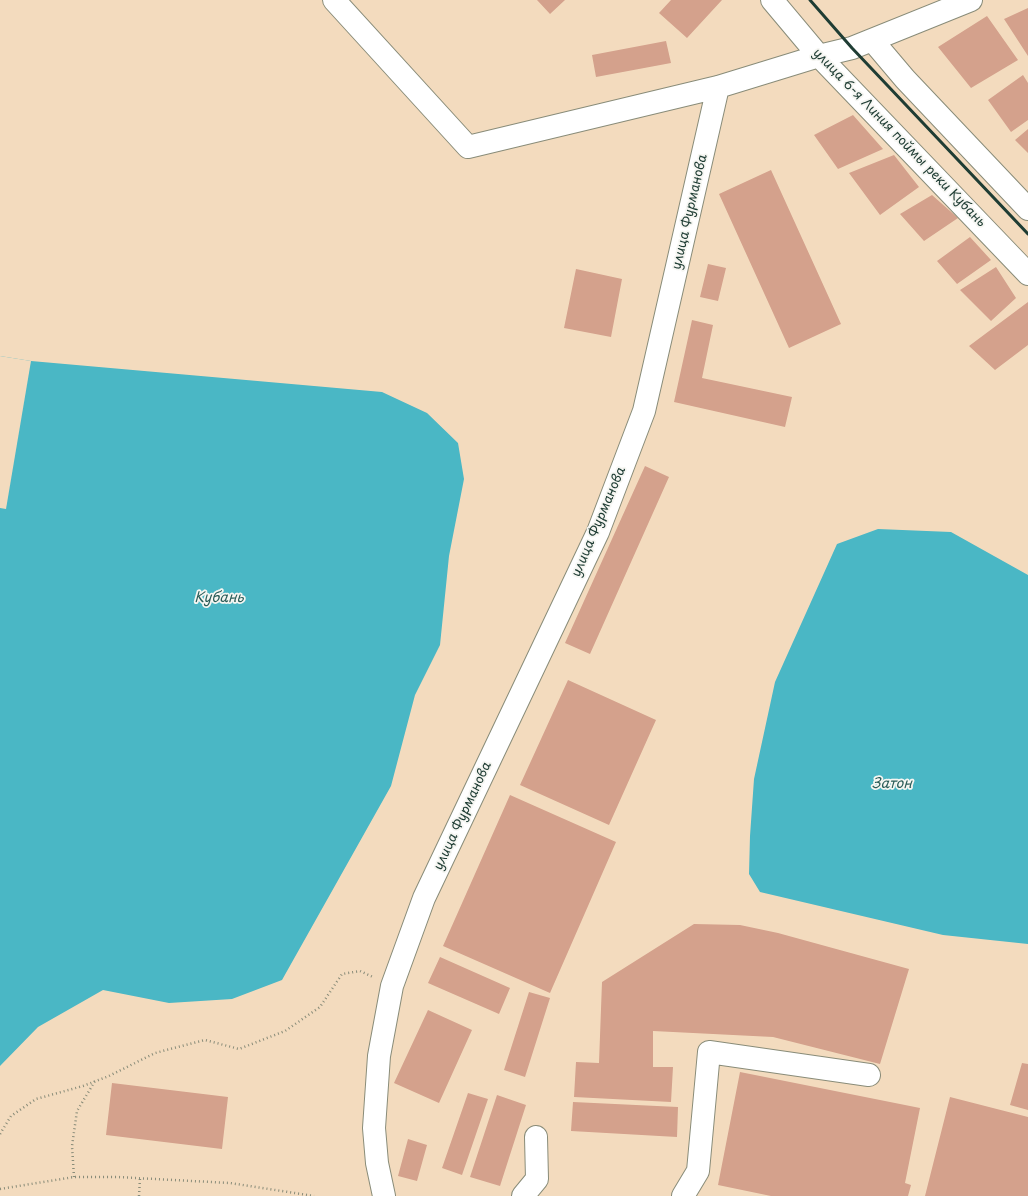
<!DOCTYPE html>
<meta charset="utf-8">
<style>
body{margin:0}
canvas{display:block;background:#f3dbbe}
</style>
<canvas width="1028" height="1196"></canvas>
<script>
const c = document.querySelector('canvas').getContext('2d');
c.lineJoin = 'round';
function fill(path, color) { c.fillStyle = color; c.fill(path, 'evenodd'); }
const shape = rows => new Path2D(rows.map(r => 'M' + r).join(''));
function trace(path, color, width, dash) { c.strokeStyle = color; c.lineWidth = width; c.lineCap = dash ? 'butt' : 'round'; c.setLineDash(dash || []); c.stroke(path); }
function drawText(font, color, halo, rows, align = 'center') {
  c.font = font + ' "Playpen Sans",sans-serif'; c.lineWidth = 3.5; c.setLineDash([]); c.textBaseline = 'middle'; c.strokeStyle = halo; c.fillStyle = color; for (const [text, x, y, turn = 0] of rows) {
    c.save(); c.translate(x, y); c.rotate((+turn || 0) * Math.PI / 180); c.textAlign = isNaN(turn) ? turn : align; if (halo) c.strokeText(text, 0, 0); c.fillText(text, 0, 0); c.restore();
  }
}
fill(shape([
 [0,356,31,361,382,392,427,413,458,443,464,479,449,556,440,645,415,695,391,786,282,980,232,999,169,1003,103,990,38,1027,0,1066],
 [878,529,951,532,1028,575,1028,944,943,935,760,892,749,874,750,836,754,779,775,682,837,544]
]), '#4ab7c5');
fill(shape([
 [0,356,31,361,6,509,0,508]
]), '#f3dbbe');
fill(shape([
 [537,0,565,0,550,14],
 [671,0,722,0,687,38,659,13],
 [1028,8,1028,56,1004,19],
 [987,16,1018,60,971,88,938,47],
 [666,41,671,63,596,77,592,55],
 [1023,75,1028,83,1028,120,1011,132,988,100],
 [853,115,883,149,838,169,814,135],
 [1028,129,1028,153,1015,140],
 [894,155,919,187,880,215,849,173],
 [771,170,841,324,789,348,719,194],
 [932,195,958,218,924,241,900,214],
 [970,237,991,260,957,284,937,261],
 [708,264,726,268,718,301,700,297],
 [996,267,1016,298,991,321,960,290],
 [576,269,622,279,611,337,564,328],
 [1028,302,1028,345,995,370,969,346],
 [692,320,713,325,702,378,792,397,785,427,674,402],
 [645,466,669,477,590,654,565,643],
 [568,680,656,720,609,825,520,785],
 [510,795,616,842,550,993,443,946],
 [694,924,740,925,778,933,909,969,880,1064,773,1037,653,1031,653,1067,673,1067,671,1102,574,1097,576,1062,599,1063,602,982],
 [440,957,510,988,499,1014,428,983],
 [529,992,550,998,525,1077,504,1070],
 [428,1010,472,1030,439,1103,394,1083],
 [1022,1063,1028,1064,1028,1110,1010,1105],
 [740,1072,920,1108,905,1183,911,1185,908,1196,771,1196,718,1185],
 [112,1083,228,1097,222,1149,106,1135],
 [468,1093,488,1099,462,1175,442,1168],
 [497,1095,526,1105,500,1186,470,1177],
 [950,1097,1028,1117,1028,1196,925,1196],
 [573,1102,678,1107,677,1137,571,1131],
 [408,1139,427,1145,417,1181,398,1176]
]), '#d4a18c');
const minor = shape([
 [334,0,468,147,718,87,819,56,852,48,971,0],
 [772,0,819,56,1028,274],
 [872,40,905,79,1028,209],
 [384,1196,377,1163,374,1128,379,1056,392,986,424,898,598,532,644,411,718,87],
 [523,1196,537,1179,536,1137],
 [683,1196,698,1171,709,1052,869,1075]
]);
trace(minor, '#898c79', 24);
trace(shape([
 [0,1134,11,1116,36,1099,83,1086,109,1076,155,1053,205,1040,239,1049,285,1031,320,1007,342,974,360,971,373,977],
 [74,1177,72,1146,77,1111,95,1081],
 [0,1189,74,1177,117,1177,230,1183,314,1196],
 [139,1196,140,1178]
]), '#898c79', 2.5, [1, 3]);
trace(minor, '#fff', 22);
trace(shape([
 [810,0,852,48,1028,234]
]), '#1f3d34', 3);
drawText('13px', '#1f3d34', '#f6f6f2', [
 ["улица 6-я Линия поймы реки Кубань",899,138,46],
 ["улица Фурманова",690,212,-77],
 ["улица Фурманова",599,522,-67],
 ["улица Фурманова",463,816,-65]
]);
drawText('italic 14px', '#2a5c58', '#f6f6f2', [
 ["Кубань",219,598],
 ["Затон",892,784]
]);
</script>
